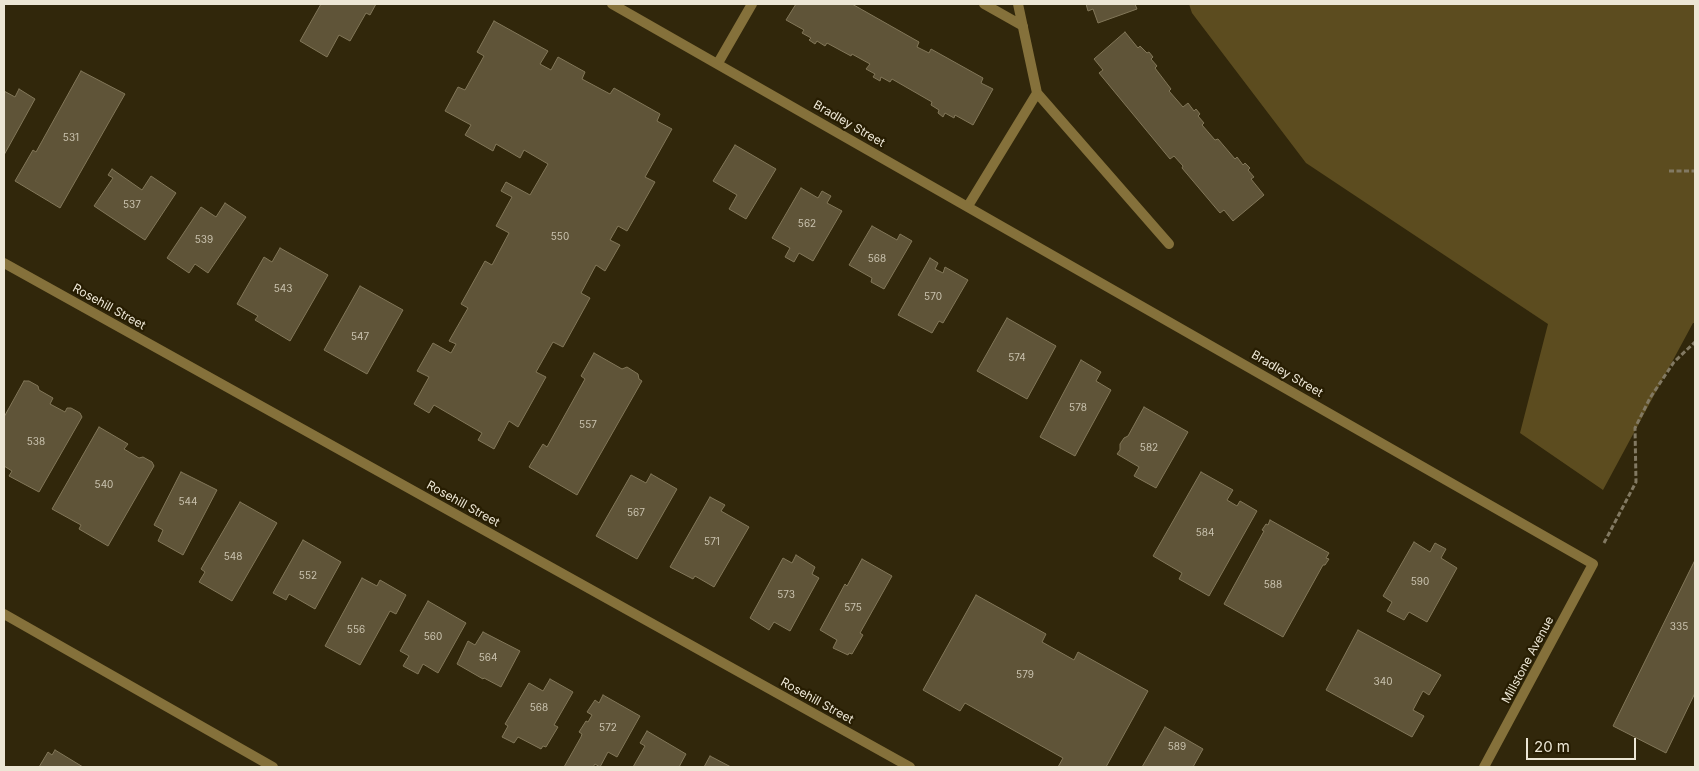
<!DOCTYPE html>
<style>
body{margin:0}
#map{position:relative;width:1699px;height:771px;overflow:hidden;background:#31270b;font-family:Inter,sans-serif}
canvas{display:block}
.frame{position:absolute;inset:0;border:5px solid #ece6d5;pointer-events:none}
.scale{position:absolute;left:1526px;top:738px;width:110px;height:22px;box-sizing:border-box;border:2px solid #ece6d5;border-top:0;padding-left:6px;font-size:15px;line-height:18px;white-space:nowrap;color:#ece6d5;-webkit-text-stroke:4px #271d02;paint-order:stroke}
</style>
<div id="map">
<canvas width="1699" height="771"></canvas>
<div class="frame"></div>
<div class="scale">20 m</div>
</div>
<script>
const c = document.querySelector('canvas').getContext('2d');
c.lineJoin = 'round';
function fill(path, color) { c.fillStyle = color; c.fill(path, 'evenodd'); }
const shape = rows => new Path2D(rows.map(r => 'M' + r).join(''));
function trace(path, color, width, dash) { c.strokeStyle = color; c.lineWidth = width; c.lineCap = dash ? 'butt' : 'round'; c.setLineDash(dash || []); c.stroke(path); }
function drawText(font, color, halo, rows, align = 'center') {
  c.font = font + ' Inter,sans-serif'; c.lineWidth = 4.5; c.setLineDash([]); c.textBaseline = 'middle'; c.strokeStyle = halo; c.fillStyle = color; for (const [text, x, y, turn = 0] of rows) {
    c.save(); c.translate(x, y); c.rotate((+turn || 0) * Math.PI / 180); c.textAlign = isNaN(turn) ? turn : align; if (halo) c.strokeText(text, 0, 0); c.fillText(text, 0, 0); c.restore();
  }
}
fill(shape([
 [1189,4,1695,4,1695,323,1693,323,1603,490,1520,433,1548,324,1306,163,1192,13]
]), '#5c4c1f');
const building = shape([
 [321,4,376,4,370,15,366,13,350,41,339,35,327,57,300,41,321,4],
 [796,4,852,4,919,42,917,47,929,53,931,49,983,78,981,83,993,89,973,125,955,115,954,118,945,113,943,117,938,113,939,110,931,105,932,102,892,79,890,82,881,77,880,81,873,77,875,74,866,69,870,64,852,54,851,56,827,43,825,46,817,41,815,44,809,40,811,38,802,33,804,30,786,20,796,4],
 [1086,4,1135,4,1137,9,1098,23,1093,9,1088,11,1086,4],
 [494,21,548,51,540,64,551,70,558,57,585,72,582,79,610,94,614,88,660,114,657,121,672,129,645,177,655,182,627,231,618,226,610,240,620,245,605,271,596,265,581,293,590,298,563,347,553,342,536,372,546,377,518,427,509,421,494,449,478,440,482,433,434,405,429,413,414,404,429,377,417,371,433,343,451,353,456,344,449,341,468,308,461,304,485,261,492,265,509,233,496,226,512,197,501,191,506,182,530,195,548,164,524,150,520,158,496,144,493,151,465,135,471,125,445,111,458,87,465,90,484,56,477,52,494,21],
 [1125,32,1138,48,1140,46,1147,53,1149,52,1153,57,1151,59,1157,66,1155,68,1171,89,1169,91,1183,107,1188,103,1194,111,1196,109,1200,114,1198,116,1204,123,1202,125,1215,140,1218,139,1235,159,1237,157,1243,165,1245,163,1250,168,1248,170,1254,177,1251,179,1264,195,1233,221,1224,210,1220,213,1182,168,1183,166,1174,156,1170,159,1099,73,1103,70,1094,59,1125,32],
 [81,71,125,94,60,208,15,181,33,150,36,152,81,71],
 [19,89,35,99,4,155,4,91,15,97,19,89],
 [735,145,776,169,746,219,729,209,737,195,713,181,735,145],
 [112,169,142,190,151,176,176,193,145,240,94,206,113,178,108,175,112,169],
 [801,188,818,198,822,191,831,196,827,203,842,211,813,261,799,253,794,262,785,257,790,248,772,238,801,188],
 [225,203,246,217,208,273,195,264,189,273,167,258,201,207,216,217,225,203],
 [872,226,897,240,900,234,912,241,884,289,871,282,872,278,849,265,872,226],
 [280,248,328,275,290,341,255,320,258,316,237,304,264,257,272,262,280,248],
 [930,258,938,263,935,269,943,273,945,267,968,280,943,323,939,321,932,333,898,315,930,258],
 [360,286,403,310,367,374,324,350,360,286],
 [1007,318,1056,346,1027,399,977,371,1007,318],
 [594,353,622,369,627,367,638,374,639,379,642,381,577,495,529,467,543,444,547,447,585,379,581,376,594,353],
 [1081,360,1101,372,1096,381,1111,390,1075,456,1040,437,1081,360],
 [24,381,29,381,38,386,39,390,53,398,50,404,65,412,67,408,71,408,80,413,82,417,39,492,9,476,12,471,4,466,4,417,24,381],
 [1144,407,1188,432,1156,488,1134,476,1139,467,1117,454,1120,450,1120,444,1124,438,1128,436,1144,407],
 [99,427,128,444,124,449,139,458,143,457,152,462,154,466,108,546,79,529,81,525,52,509,99,427],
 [181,472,217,490,183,555,158,541,163,530,154,525,181,472],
 [1201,472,1233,490,1227,500,1237,506,1240,501,1257,511,1209,596,1179,579,1182,573,1153,556,1201,472],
 [651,474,677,489,637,559,596,536,631,475,646,483,651,474],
 [710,497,725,505,721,511,749,527,714,587,695,576,693,579,670,567,710,497],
 [240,502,277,523,232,601,199,582,205,572,201,569,240,502],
 [1270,520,1329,553,1326,558,1329,559,1325,565,1323,565,1283,637,1224,604,1264,531,1262,530,1266,524,1268,525,1270,520],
 [303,540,341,562,315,609,289,594,286,600,273,593,303,540],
 [1414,542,1430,552,1435,543,1446,549,1441,558,1457,568,1427,622,1409,612,1404,620,1387,611,1392,602,1383,596,1414,542],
 [796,555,815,567,812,574,819,578,790,631,774,622,769,630,750,618,783,558,792,563,796,555],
 [862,559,892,576,860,633,863,635,852,654,849,653,848,655,833,648,837,640,820,630,845,584,847,586,862,559],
 [1695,560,1695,693,1666,753,1613,726,1695,560],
 [362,578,377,586,380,580,406,595,396,614,390,611,360,665,325,646,362,578],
 [976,595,1046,634,1042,642,1074,660,1078,652,1148,691,1106,767,1058,767,1063,758,965,703,960,711,923,690,976,595],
 [428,601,466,623,438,673,423,664,418,674,403,666,409,656,400,651,428,601],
 [1358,630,1441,675,1429,695,1423,691,1413,710,1424,716,1412,737,1326,690,1358,630],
 [483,632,520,651,501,687,484,678,483,679,457,664,468,641,475,645,483,632],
 [550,679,573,692,554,725,558,727,546,747,543,746,541,749,518,737,514,743,502,737,508,726,505,724,529,683,543,691,550,679],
 [603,695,640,716,617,757,608,752,600,767,595,764,593,767,564,767,581,737,582,734,579,732,586,721,588,722,592,715,587,712,595,700,599,703,603,695],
 [1165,727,1203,749,1193,767,1142,767,1165,727],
 [647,731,686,754,679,767,633,767,645,746,640,743,647,731],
 [55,750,83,767,39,767,48,752,52,755,55,750],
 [710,756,731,767,704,767,710,756]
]);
fill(building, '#5f5438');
trace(building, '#827759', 1);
trace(shape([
 [1669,171,1695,171],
 [1604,543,1636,482,1635,428,1650,398,1674,362,1695,342]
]), '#827962', 3, [5, 2.5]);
trace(shape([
 [4,614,273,767]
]), '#85713b', 10);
trace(shape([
 [612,4,1593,564,1484,767],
 [984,4,1023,26],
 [1018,4,1037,93,1169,244],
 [718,63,752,4],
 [968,206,1037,93],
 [4,263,910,767]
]), '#85713b', 10);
drawText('10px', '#c9c2ae', null, [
 ["531",71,138],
 ["537",132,205],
 ["562",807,224],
 ["550",560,237],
 ["539",204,240],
 ["568",877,259],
 ["543",283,289],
 ["570",933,297],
 ["547",360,337],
 ["574",1017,358],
 ["578",1078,408],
 ["557",588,425],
 ["538",36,442],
 ["582",1149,448],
 ["540",104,485],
 ["544",188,502],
 ["567",636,513],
 ["584",1205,533],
 ["571",712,542],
 ["548",233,557],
 ["552",308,576],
 ["590",1420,582],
 ["588",1273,585],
 ["573",786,595],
 ["575",853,608],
 ["335",1679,627],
 ["556",356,630],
 ["560",433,637],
 ["564",488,658],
 ["579",1025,675],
 ["340",1383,682],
 ["568",539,708],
 ["572",608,728],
 ["589",1177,747]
]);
drawText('12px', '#ece6d5', '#271d02', [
 ["Bradley Street",849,124,30],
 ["Rosehill Street",109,307,29],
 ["Bradley Street",1287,374,30],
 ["Rosehill Street",463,504,29],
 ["Millstone Avenue",1528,660,-62],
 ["Rosehill Street",817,701,29]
]);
</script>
